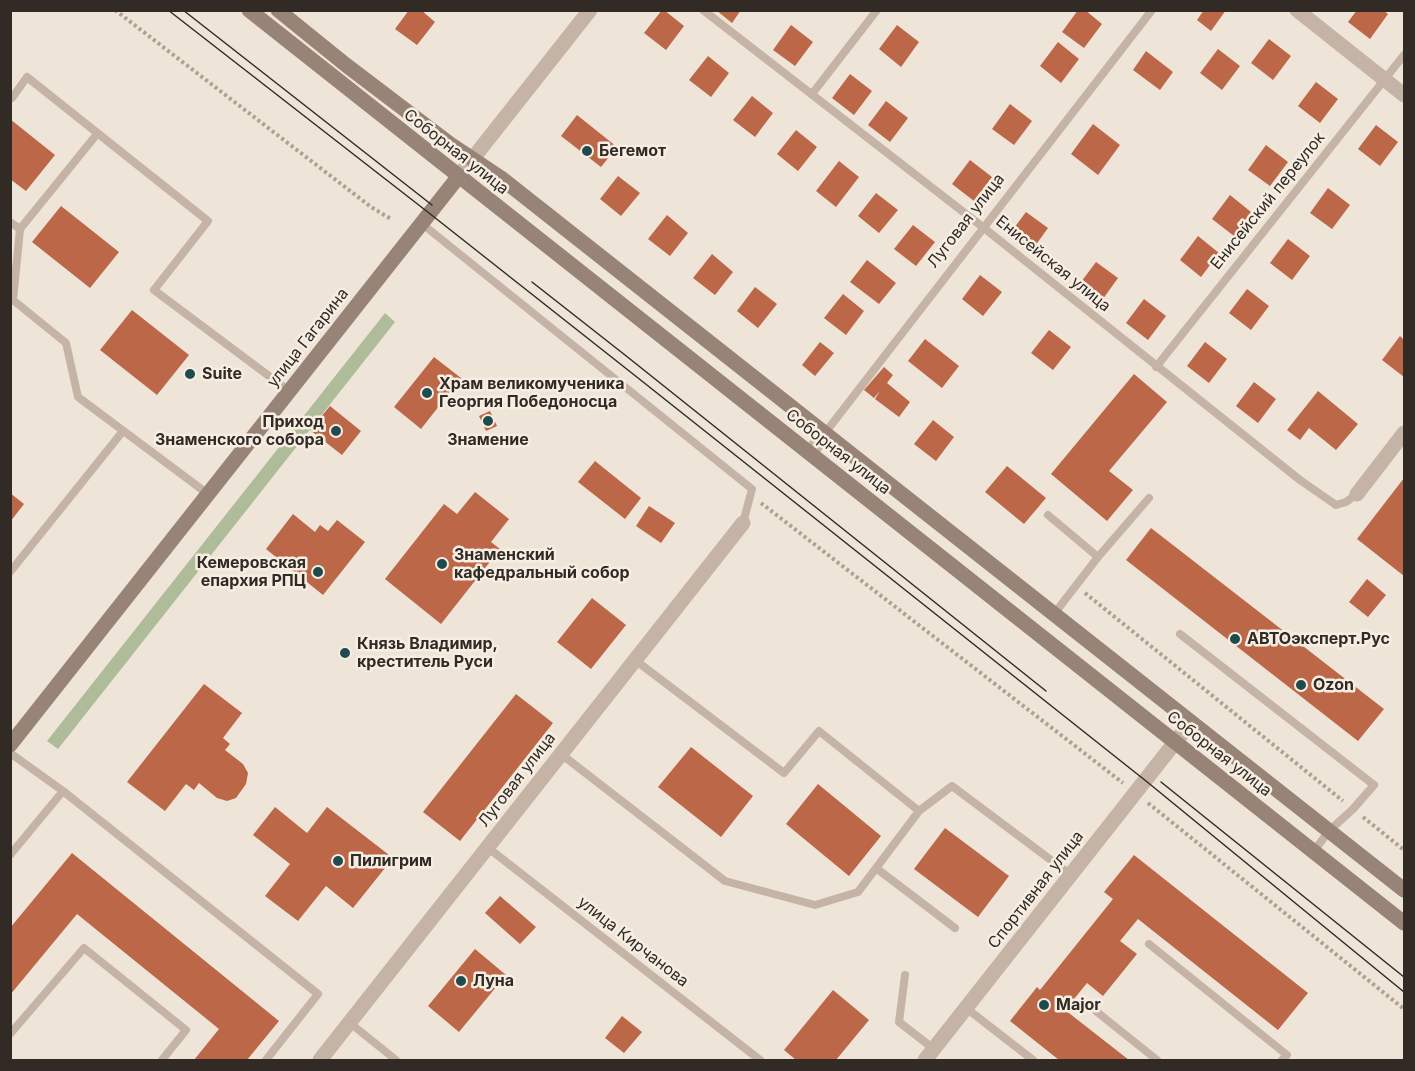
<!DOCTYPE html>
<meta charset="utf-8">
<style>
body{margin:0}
#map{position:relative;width:1415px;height:1071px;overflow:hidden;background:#eee4d8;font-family:Inter,sans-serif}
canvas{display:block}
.frame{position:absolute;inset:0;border:12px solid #312a25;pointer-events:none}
</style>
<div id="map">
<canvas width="1415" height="1071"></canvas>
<div class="frame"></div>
</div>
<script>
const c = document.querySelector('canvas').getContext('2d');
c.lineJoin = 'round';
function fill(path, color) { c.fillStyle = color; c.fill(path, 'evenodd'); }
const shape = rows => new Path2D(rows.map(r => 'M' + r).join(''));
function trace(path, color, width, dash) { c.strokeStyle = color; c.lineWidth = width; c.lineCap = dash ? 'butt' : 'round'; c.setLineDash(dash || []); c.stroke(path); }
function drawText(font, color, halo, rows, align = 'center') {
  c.font = font + ' Inter,sans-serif'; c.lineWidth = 5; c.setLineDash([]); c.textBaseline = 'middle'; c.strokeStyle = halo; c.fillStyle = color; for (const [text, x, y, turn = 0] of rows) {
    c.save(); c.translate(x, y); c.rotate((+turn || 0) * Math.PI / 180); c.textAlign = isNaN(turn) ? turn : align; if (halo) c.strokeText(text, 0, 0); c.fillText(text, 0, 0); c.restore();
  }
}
fill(shape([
 [385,313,395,322,58,749,47,741]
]), '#afbc99');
fill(shape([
 [409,10,421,10,435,22,417,45,395,29],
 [662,10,664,10,684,26,666,50,644,33],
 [716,10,741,10,732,23],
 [1078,10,1085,10,1102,24,1084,48,1062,32],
 [1204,10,1226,10,1211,31,1197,20],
 [1357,10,1383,10,1388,14,1370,39,1348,22],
 [791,25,813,42,795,66,773,50],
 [897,25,919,42,901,67,879,49],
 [1269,39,1291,56,1273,80,1251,63],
 [1058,42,1079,59,1061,83,1040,66],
 [1218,49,1240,66,1222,90,1200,73],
 [1146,51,1173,72,1160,90,1133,70],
 [708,56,729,73,711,97,689,80],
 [850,74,872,91,854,115,832,98],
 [1316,82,1338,99,1320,123,1298,106],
 [752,96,773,113,755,137,733,120],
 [886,101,908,118,890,142,868,125],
 [1010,104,1032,121,1014,145,992,129],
 [577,115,617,147,601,167,561,136],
 [10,119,55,155,26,191,10,179],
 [1093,124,1120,145,1098,175,1071,154],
 [1376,125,1398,142,1380,166,1358,149],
 [796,130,817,147,798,171,777,154],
 [1266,145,1288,162,1270,186,1248,170],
 [970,160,992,177,974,201,952,184],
 [839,161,859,177,836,207,816,191],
 [618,176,640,193,621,216,600,199],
 [1328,188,1350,205,1332,229,1310,213],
 [876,193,898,210,879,233,858,216],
 [1230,195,1251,212,1234,236,1212,219],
 [61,206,119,252,90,288,32,242],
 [1026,212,1048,228,1030,253,1008,236],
 [667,215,688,233,670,256,648,239],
 [913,225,935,242,916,266,894,249],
 [1198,236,1219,253,1201,277,1180,260],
 [1288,239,1310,256,1292,280,1270,263],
 [712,254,733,272,715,295,693,278],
 [867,260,896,283,879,304,850,282],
 [1096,262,1118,278,1100,303,1078,286],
 [980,275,1002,292,983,316,962,299],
 [755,287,777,304,758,328,737,311],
 [1247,289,1269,306,1251,330,1229,313],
 [843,294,864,311,846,335,824,318],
 [1144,299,1166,316,1148,340,1126,323],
 [132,310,189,355,157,395,100,350],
 [1049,330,1071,347,1053,370,1031,353],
 [1400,336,1404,340,1404,377,1382,360],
 [925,339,959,366,942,388,908,361],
 [820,342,834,353,815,376,802,365],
 [1205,342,1227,359,1209,383,1187,366],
 [434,357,461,378,421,429,394,407],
 [884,367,893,375,887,383,910,402,899,417,875,399,880,391,874,398,864,390],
 [1134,374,1167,402,1109,471,1133,490,1107,521,1051,474],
 [1254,382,1276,399,1258,423,1236,406],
 [1318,391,1358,424,1336,450,1309,428,1300,440,1287,430],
 [330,406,361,431,342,455,310,430],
 [490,411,497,426,486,431,479,416],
 [933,420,954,437,936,461,914,444],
 [595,461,641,498,625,519,578,482],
 [1007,466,1046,498,1024,524,985,492],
 [1404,478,1404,576,1357,539],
 [475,492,509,519,491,542,500,549,441,624,385,579,444,504,457,514],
 [10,493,24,504,10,522],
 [649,506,675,523,661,543,636,526],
 [293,514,315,532,320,525,328,531,337,520,365,542,323,595,266,549],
 [1151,528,1384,709,1358,741,1126,560],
 [1367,579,1386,595,1368,617,1349,602],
 [592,598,626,625,591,669,557,642],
 [204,684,242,713,223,738,230,744,225,750,243,764,248,773,246,784,236,798,227,801,217,798,199,783,194,790,186,784,165,811,127,782],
 [516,694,553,723,460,841,423,812],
 [691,747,753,796,721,837,658,787],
 [818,784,881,836,849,876,786,824],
 [275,807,307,833,327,807,393,858,353,908,326,886,298,921,265,896,290,864,253,835],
 [945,828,1009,876,978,917,914,869],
 [72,853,279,1021,247,1060,194,1060,219,1029,77,914,10,995,10,928],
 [1134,855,1308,993,1278,1030,1138,919,1120,941,1137,954,1103,996,1087,983,1065,1010,1129,1060,1059,1060,1010,1021,1037,987,1040,990,1113,899,1104,892],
 [500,896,536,927,520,944,485,913],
 [475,949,506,975,459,1032,428,1006],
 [833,990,869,1020,836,1060,796,1060,784,1050],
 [622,1016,642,1032,624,1053,605,1038]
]), '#bc6748');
trace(shape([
 [115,10,371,207,391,219],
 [761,503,1123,783],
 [1085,593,1343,801],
 [1148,803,1404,1009],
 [1363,817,1404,850]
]), '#b19f8f', 4, [3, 3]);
trace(shape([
 [703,10,984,228,1300,480,1336,505,1346,502,1357,494],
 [812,94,877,10],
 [12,98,27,77,208,221,154,290,289,391],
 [10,222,20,229,13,300,66,343,78,397,208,494],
 [421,223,752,489,743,523],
 [20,229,97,134],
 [1156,367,1404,55],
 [825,433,1152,10],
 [1048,515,1098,557],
 [10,572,123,431],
 [1054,614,1098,557,1149,498],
 [1180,634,1374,785,1353,809,1329,831,1314,851],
 [635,660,784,773,819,731,919,811],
 [10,753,63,791,318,994,266,1060],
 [561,754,725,881,815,905,858,892,919,811,952,786,1071,875],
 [487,847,760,1060],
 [10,855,63,791],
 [876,868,955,928],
 [1149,944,1287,1055,1282,1060],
 [905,975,899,1022,934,1049],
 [966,1008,1033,1060],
 [1097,1012,1157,1060],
 [350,1023,396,1060],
 [10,1034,84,948,186,1030,162,1060]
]), '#c5b4a5', 8);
trace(shape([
 [1297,10,1404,95],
 [459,176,590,10],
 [810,453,825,433],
 [1357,494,1404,433],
 [320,1060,743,523],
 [925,1060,1191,722]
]), '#c5b4a5', 15);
trace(shape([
 [249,10,1404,923],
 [278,10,346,65,450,144,501,178,1404,890],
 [10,745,459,176]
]), '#988477', 15);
trace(shape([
 [168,10,429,213,633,374,1146,781,1404,992],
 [183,10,432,205],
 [532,282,625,355,1046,691],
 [1161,782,1404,977]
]), '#312a25', 1.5);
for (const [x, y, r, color] of [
 [587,151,6,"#1f4b4f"],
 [190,374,6,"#1f4b4f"],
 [427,393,6,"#1f4b4f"],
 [488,421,6,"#1f4b4f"],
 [336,431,6,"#1f4b4f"],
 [442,564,6,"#1f4b4f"],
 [318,572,6,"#1f4b4f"],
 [1235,639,6,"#1f4b4f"],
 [345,653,6,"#1f4b4f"],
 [1301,685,6,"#1f4b4f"],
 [338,861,6,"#1f4b4f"],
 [461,981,6,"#1f4b4f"],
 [1044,1005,6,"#1f4b4f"]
]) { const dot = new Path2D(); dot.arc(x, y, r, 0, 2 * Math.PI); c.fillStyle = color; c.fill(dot); trace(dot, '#f7eee3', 2); }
drawText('bold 16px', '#312a25', '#f7eee3', [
 ["Бегемот",599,151],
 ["Suite",202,374],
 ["Храм великомученика",439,384],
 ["Георгия Победоносца",439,402],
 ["Приход",324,422,"right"],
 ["Знаменского собора",324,440,"right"],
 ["Знамение",488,440,"center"],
 ["Знаменский",454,555],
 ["кафедральный собор",454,573],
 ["Кемеровская",306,563,"right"],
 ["епархия РПЦ",306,581,"right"],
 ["АВТОэксперт.Рус",1247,639],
 ["Князь Владимир,",357,644],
 ["креститель Руси",357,662],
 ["Ozon",1313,685],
 ["Пилигрим",350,861],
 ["Луна",473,981],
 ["Major",1056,1005]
], 'left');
drawText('16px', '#312a25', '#f7eee3', [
 ["Соборная улица",456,152,38],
 ["Енисейский переулок",1268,201,-51],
 ["Луговая улица",966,221,-52],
 ["Енисейская улица",1053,264,39],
 ["улица Гагарина",308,338,-52],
 ["Соборная улица",838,452,38],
 ["Соборная улица",1219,754,38],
 ["Луговая улица",517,780,-52],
 ["Спортивная улица",1036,890,-52],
 ["улица Кирчанова",633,942,38]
]);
</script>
